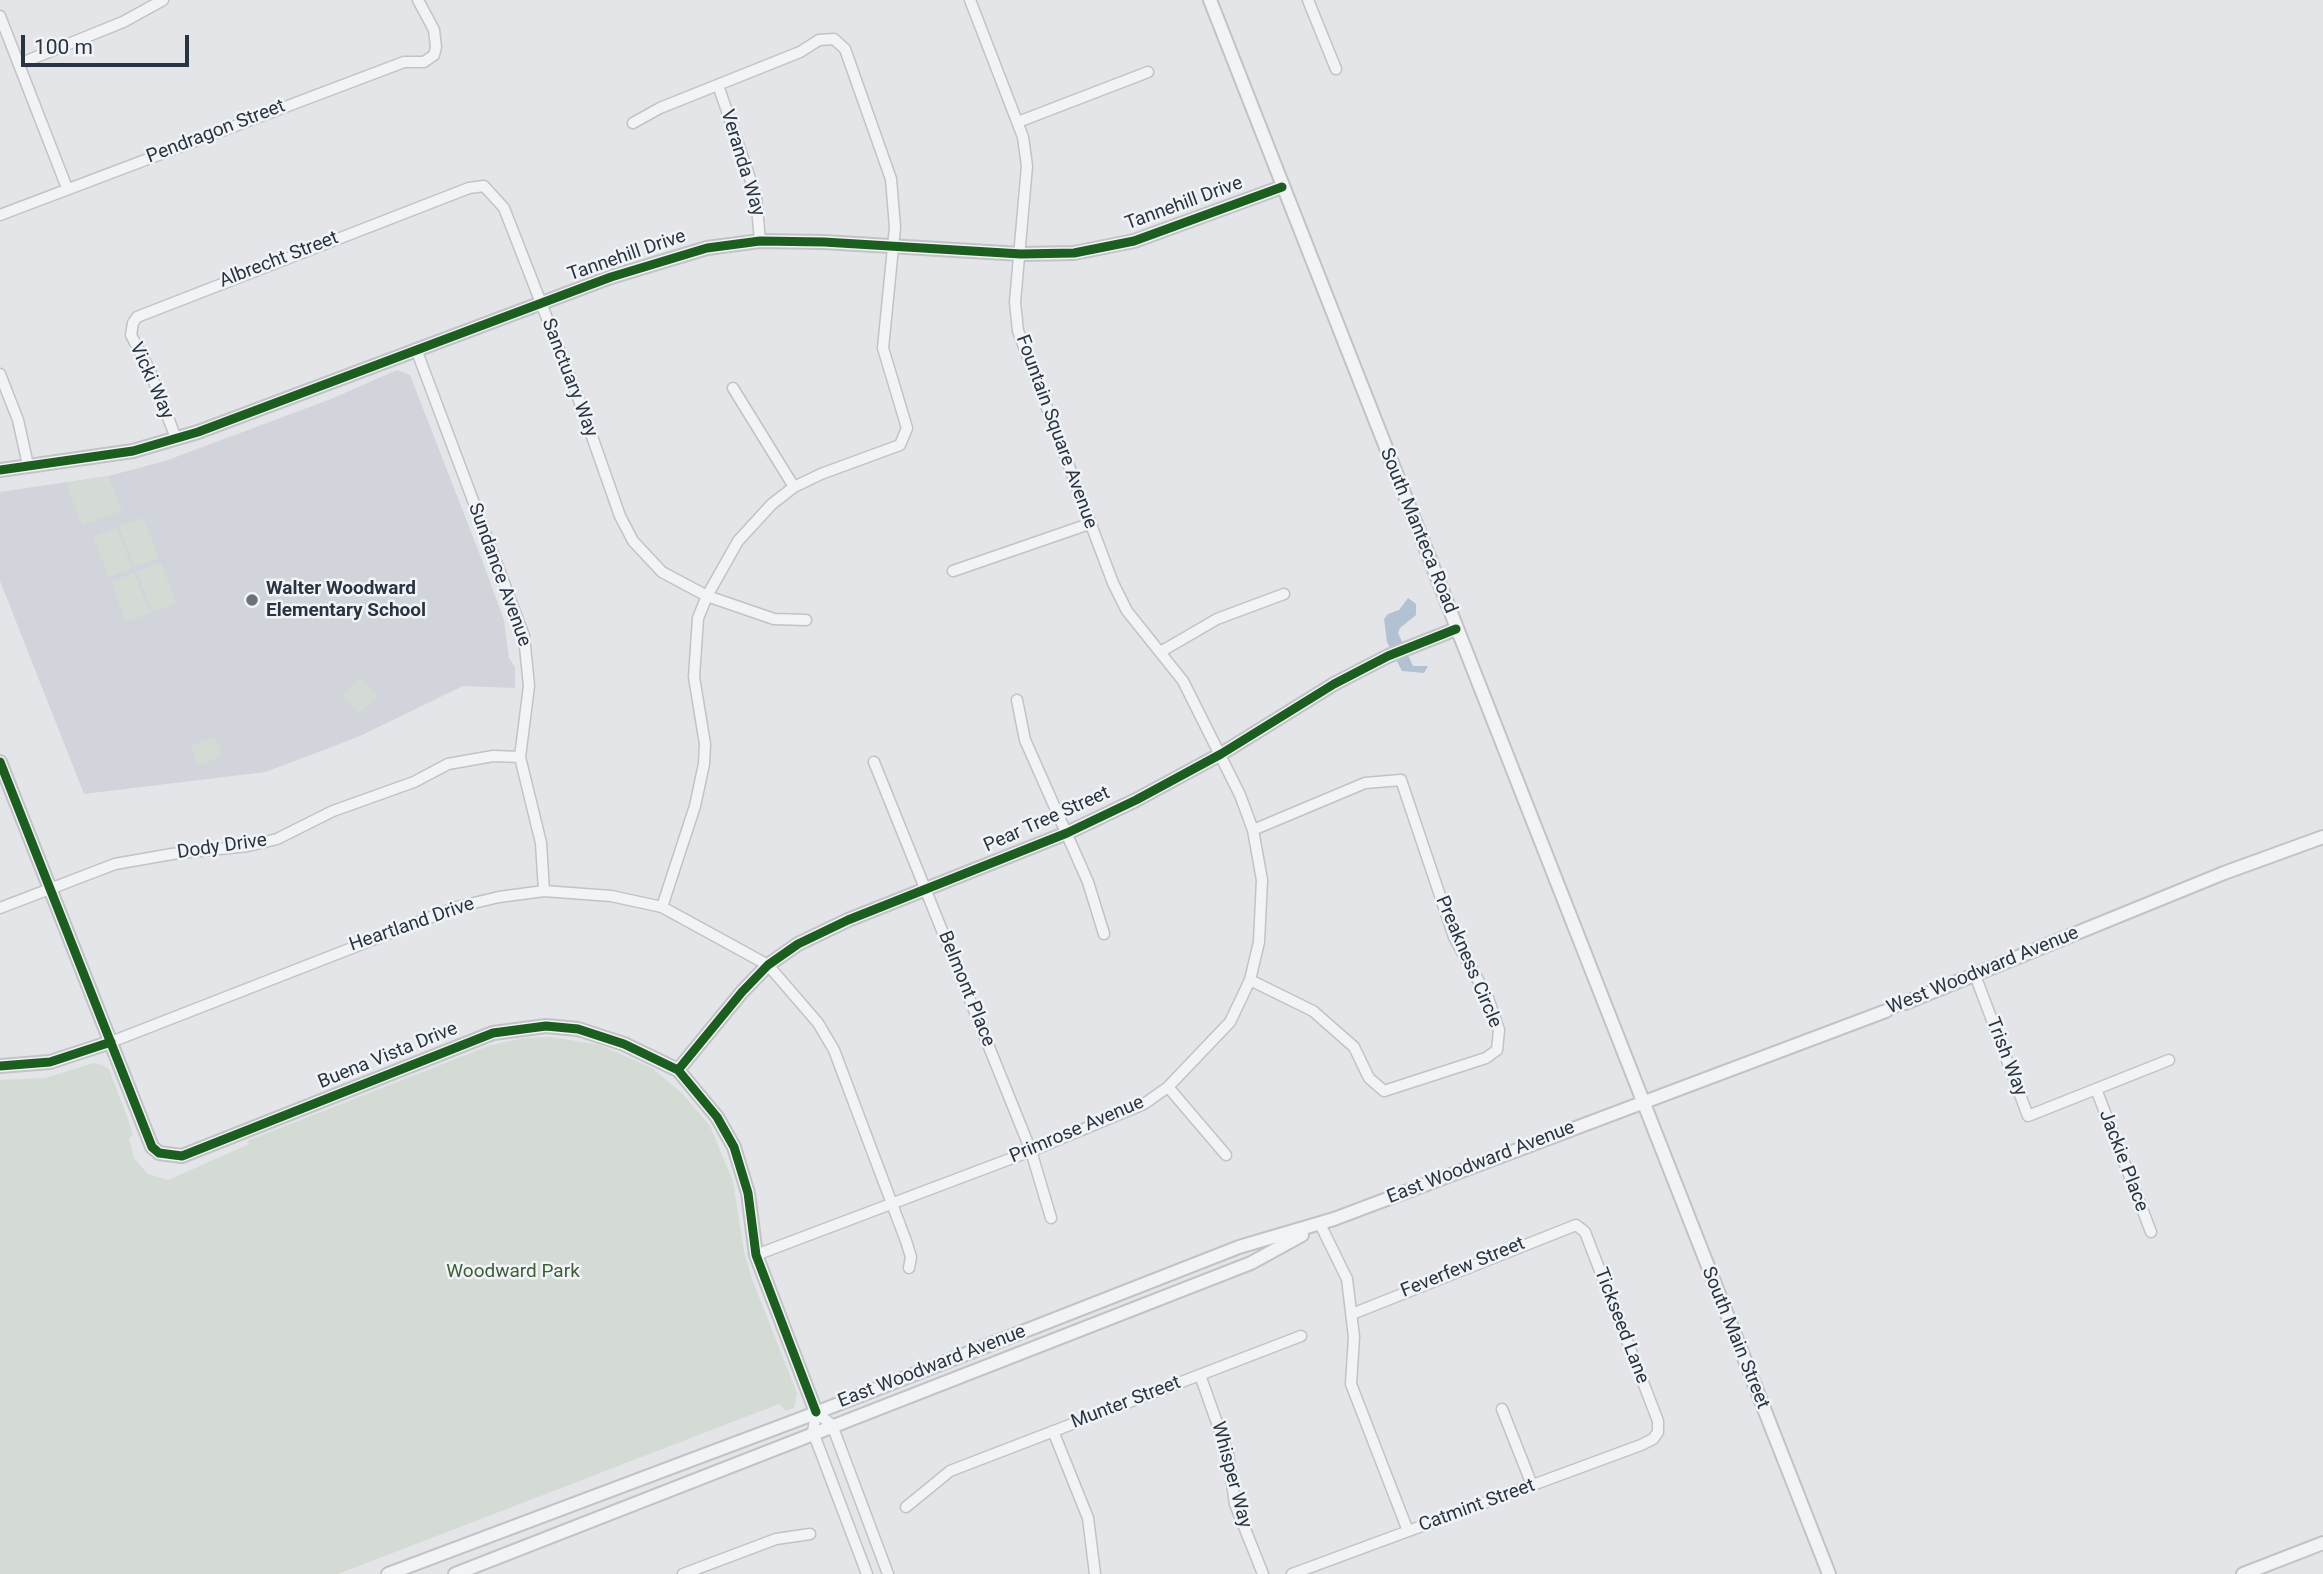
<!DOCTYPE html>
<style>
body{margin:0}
#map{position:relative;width:2323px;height:1574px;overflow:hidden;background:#e3e5e8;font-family:Roboto,sans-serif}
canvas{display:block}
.scale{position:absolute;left:21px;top:35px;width:168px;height:32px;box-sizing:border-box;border:4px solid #2a3341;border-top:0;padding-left:9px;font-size:21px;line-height:24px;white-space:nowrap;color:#2a3341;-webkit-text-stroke:5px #f1f4f7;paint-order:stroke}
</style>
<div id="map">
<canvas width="2323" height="1574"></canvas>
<div class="scale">100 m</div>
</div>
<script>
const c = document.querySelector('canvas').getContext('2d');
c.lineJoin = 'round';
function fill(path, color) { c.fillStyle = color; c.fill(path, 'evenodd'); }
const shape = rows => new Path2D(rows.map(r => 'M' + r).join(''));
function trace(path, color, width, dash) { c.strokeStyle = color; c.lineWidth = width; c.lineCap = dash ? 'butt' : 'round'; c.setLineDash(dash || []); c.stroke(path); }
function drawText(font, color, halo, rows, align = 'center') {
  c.font = font + ' Roboto,sans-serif'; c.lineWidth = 5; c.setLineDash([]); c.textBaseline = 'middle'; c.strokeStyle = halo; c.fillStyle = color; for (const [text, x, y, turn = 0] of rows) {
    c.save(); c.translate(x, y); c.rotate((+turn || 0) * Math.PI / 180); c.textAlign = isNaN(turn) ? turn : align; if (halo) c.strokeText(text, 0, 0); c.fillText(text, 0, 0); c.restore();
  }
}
fill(shape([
 [397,370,410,375,482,560,504,620,509,658,515,667,515,688,463,686,360,736,266,772,84,794,0,581,0,492,108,476,165,461,331,399]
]), '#d1d5db');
fill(shape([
 [108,476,122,511,82,525,66,483],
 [143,518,159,558,135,567,119,527],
 [117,528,132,568,109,577,93,537],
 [161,563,176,603,152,612,137,572],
 [134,573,150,613,126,622,111,582],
 [361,678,378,697,358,713,342,694],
 [215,737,221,751,218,758,198,765,191,746],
 [551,1037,600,1045,652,1068,683,1094,710,1126,733,1181,744,1251,752,1279,797,1393,794,1408,786,1411,779,1404,338,1574,0,1574,0,1080,45,1078,94,1063,102,1065,109,1069,129,1122,133,1135,129,1139,134,1158,148,1174,168,1180,249,1144,247,1141,491,1045,524,1038]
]), '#d4dbd4');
fill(shape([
 [1408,598,1416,604,1416,615,1400,628,1398,633,1413,666,1428,666,1424,673,1402,671,1387,642,1384,619,1388,614,1399,610]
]), '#b2c2d2');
const minor = shape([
 [1308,0,1336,69],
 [0,16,67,188],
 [19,64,123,22,163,0],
 [718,85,756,196,760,241],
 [1018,122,1148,72],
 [633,123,660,108,800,52,819,40,834,39,845,49,891,179,895,227,883,348,907,428,900,445,821,474,794,487,772,504,738,541,707,596,698,618,694,677,705,744,704,764,695,806,662,907],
 [0,215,404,62,424,62,434,55,436,47,434,30,418,0],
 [416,349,524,636,529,686,520,757,541,843,544,891],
 [0,374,18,420,28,465],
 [733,388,794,487],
 [176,438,149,369,131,335,133,323,137,317,469,188,484,186,504,208,582,408,620,516,633,541,662,572,707,596,774,619,806,620],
 [953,571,1089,524],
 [1162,651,1217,619,1284,594],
 [1017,700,1025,740,1088,882,1104,934],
 [874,762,1031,1151,1051,1218],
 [0,908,115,864,172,854,248,846,277,839,333,811,414,782,448,764,493,756,520,757],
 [1975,975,2028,1116,2169,1060],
 [1250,980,1313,1011,1354,1047,1369,1078,1384,1091,1486,1058,1497,1050,1499,1030,1488,998,1454,937,1401,780,1365,783,1253,830],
 [1886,1011,1905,1003],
 [111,1042,457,907,499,897,544,891,611,896,662,907,768,965,818,1023,834,1050,906,1241,911,1257,909,1268],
 [1168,1087,1226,1155],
 [2096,1089,2151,1232],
 [1320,1224,1347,1279,1354,1337,1351,1384,1408,1531],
 [756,1255,1031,1151,1144,1104,1168,1087,1230,1022,1250,980,1259,942,1262,880,1253,830,1240,795,1183,681,1127,611,1113,583,1018,331,1015,302,1027,166,1023,137,970,0],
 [1200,1375,1228,1454,1235,1504,1263,1574],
 [1502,1409,1532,1485],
 [816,1412,832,1425,888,1574],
 [816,1412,813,1432,867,1574],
 [1053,1431,1088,1518,1095,1574],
 [906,1507,950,1471,1301,1336],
 [683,1574,776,1539,810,1534],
 [1292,1574,1641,1445,1653,1439,1658,1432,1658,1421,1585,1232,1576,1225,1352,1314]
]);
const tertiary = shape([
 [1210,0,1829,1574],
 [0,470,133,451,198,432,611,277,707,248,760,241,824,242,1021,254,1074,253,1134,241,1282,187],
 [0,762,152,1147,159,1153,182,1156,493,1033,546,1026,578,1029,624,1044,678,1070,717,1117,734,1147,748,1193,756,1255,816,1412],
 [1905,1003,2224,873,2323,837],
 [0,1066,50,1062,111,1042],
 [678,1070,742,992,768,965,798,944,848,920,1067,833,1136,800,1221,754,1334,684,1388,656,1456,629],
 [388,1574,800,1419,1239,1247,1334,1219,1886,1011],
 [455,1574,1251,1263,1302,1235],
 [2243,1574,2323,1543]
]);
trace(minor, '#c1c3c6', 13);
trace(tertiary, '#c1c3c6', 16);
trace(minor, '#f2f3f5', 10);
trace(tertiary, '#f2f3f5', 12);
trace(shape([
 [0,470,133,451,198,432,611,277,707,248,760,241,824,242,1021,254,1074,253,1134,241,1282,187],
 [0,762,152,1147,159,1153,182,1156,493,1033,546,1026,578,1029,624,1044,678,1070,717,1117,734,1147,748,1193,756,1255,816,1412],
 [0,1066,50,1062,111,1042],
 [678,1070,742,992,768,965,798,944,848,920,1067,833,1136,800,1221,754,1334,684,1388,656,1456,629]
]), '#1b5e20', 9);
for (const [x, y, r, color] of [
 [252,600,7,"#6b717b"]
]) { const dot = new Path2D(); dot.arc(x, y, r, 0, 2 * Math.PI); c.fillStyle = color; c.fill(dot); trace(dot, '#f1f4f7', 2.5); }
drawText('19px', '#2a3341', '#f1f4f7', [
 ["Pendragon Street",216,132,-21],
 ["Veranda Way",742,163,73],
 ["Tannehill Drive",1184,204,-20],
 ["Tannehill Drive",627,256,-19],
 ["Albrecht Street",279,260,-21],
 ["Sanctuary Way",569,378,69],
 ["Vicki Way",151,381,66],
 ["Fountain Square Avenue",1056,432,70],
 ["South Manteca Road",1418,531,68],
 ["Sundance Avenue",499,575,70],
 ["Pear Tree Street",1047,820,-24],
 ["Dody Drive",222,847,-8],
 ["Heartland Drive",412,925,-19],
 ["Preakness Circle",1468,962,67],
 ["West Woodward Avenue",1983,971,-22],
 ["Belmont Place",966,989,68],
 ["Buena Vista Drive",388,1056,-22],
 ["Trish Way",2006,1057,69],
 ["Primrose Avenue",1077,1130,-23],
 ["Jackie Place",2123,1161,69],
 ["East Woodward Avenue",1481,1163,-21],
 ["Feverfew Street",1463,1268,-22],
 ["Tickseed Lane",1621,1326,69],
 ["South Main Street",1735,1338,68],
 ["East Woodward Avenue",932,1367,-21],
 ["Munter Street",1126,1403,-21],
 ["Whisper Way",1231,1475,75],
 ["Catmint Street",1477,1506,-20]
]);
drawText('bold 19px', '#2a3341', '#f1f4f7', [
 ["Walter Woodward",266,589],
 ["Elementary School",266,611]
], 'left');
drawText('19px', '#3f5d37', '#f1f4f7', [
 ["Woodward Park",513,1272]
]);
</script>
